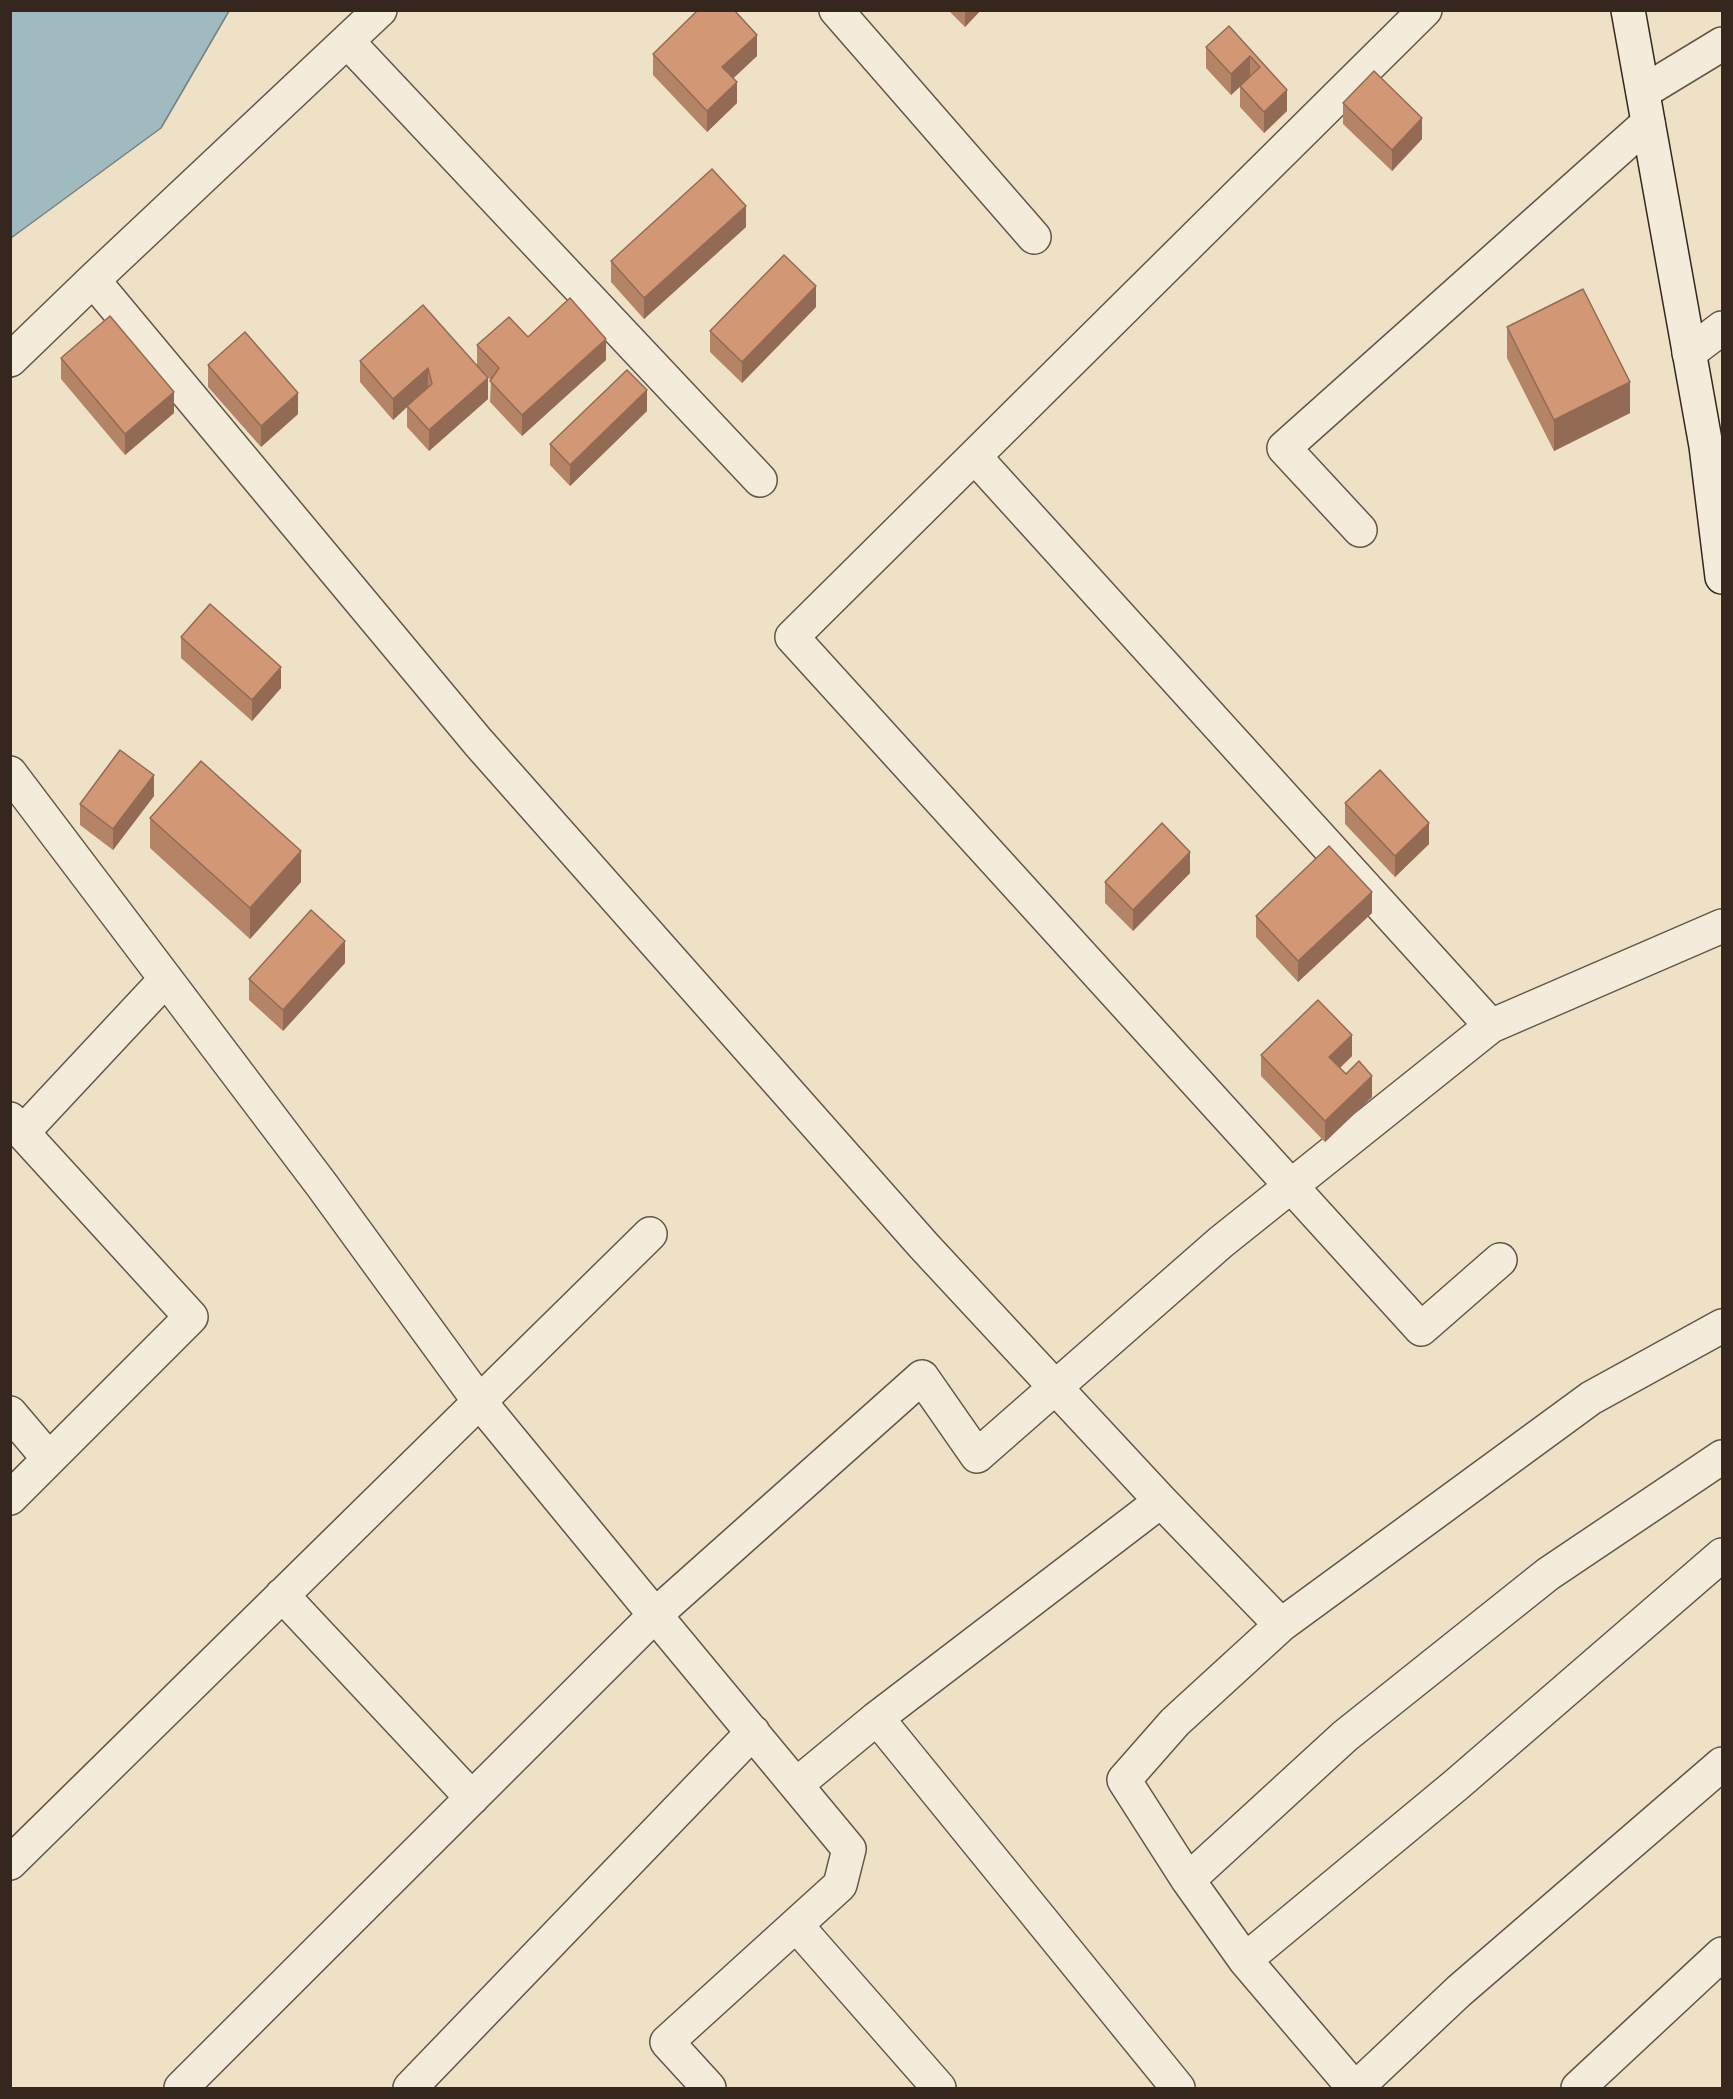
<!DOCTYPE html>
<style>
body{margin:0}
#map{position:relative;width:1733px;height:2099px;overflow:hidden;background:#eee1c6;font-family:"IM FELL English",serif}
canvas{display:block}
.frame{position:absolute;inset:0;border:12px solid #35271e;pointer-events:none}
</style>
<div id="map">
<canvas width="1733" height="2099"></canvas>
<div class="frame"></div>
</div>
<script>
const c = document.querySelector('canvas').getContext('2d');
c.lineJoin = 'round';
function fill(path, color) { c.fillStyle = color; c.fill(path, 'evenodd'); }
const shape = rows => new Path2D(rows.map(r => 'M' + r).join(''));
function trace(path, color, width, dash) { c.strokeStyle = color; c.lineWidth = width; c.lineCap = dash ? 'butt' : 'round'; c.setLineDash(dash || []); c.stroke(path); }
const water = shape([
 [11,10,229,11,161,128,11,238,11,10]
]);
fill(water, '#9fbbbf');
trace(water, '#75807f', 1.5);
const street = shape([
 [836,10,1034,237],
 [1425,10,792,637,1421,1329,1500,1260],
 [347,41,760,480],
 [1643,92,1722,44],
 [93,280,478,742,924,1246,1161,1501,1281,1625],
 [1689,353,1722,328],
 [10,360,93,280,380,10],
 [975,457,1491,1026],
 [1360,530,1284,448,1648,123],
 [10,773,321,1184,479,1401,655,1615,922,1377,977,1456,1221,1242,1491,1026,1722,926],
 [10,1119,191,1317,10,1498],
 [23,1132,166,979],
 [10,1413,49,1459],
 [282,1595,472,1798],
 [877,1718,1178,2088],
 [796,1785,877,1718,1161,1501],
 [10,1863,650,1234],
 [1188,1880,1345,1736,1548,1574,1722,1457],
 [796,1925,939,2088],
 [1245,1960,1188,1880,1124,1780,1175,1722,1281,1625,1591,1398,1722,1326],
 [181,2088,655,1615,849,1849,840,1885,667,2042,709,2088],
 [410,2088,753,1732],
 [1354,2088,1245,1960,1456,1785,1722,1555],
 [1356,2088,1459,1991,1722,1764],
 [1578,2088,1722,1954]
]);
const secondary = shape([
 [1628,10,1706,446,1722,577]
]);
trace(street, '#635648', 36);
trace(secondary, '#35271e', 36);
trace(street, '#f4ecda', 33);
trace(secondary, '#f4ecda', 33);
fill(shape([
 [948,10,981,10,965,27],
 [1229,26,1287,90,1287,111,1264,133,1240,107,1240,87,1231,95,1206,68,1206,47],
 [653,54,757,56,733,78,737,103,707,132,653,75],
 [1343,103,1422,139,1392,171,1343,124],
 [746,227,644,319,611,282,611,261],
 [816,307,742,383,710,352,710,331],
 [1507,327,1630,413,1554,451,1507,358],
 [528,337,606,360,522,436,490,402,491,380,483,372,488,399,429,451,407,427,407,407,393,420,360,382,360,361,477,366,477,345],
 [61,358,174,413,125,455,61,379],
 [208,365,298,414,261,447,208,387],
 [647,411,570,486,550,465,550,444],
 [181,637,281,688,252,721,181,658],
 [154,796,113,850,80,825,80,804],
 [1345,803,1429,844,1395,877,1345,824],
 [150,818,301,882,250,939,150,848],
 [1190,873,1133,931,1105,903,1105,882],
 [1372,913,1298,982,1256,937,1256,916],
 [345,963,283,1031,249,1000,249,979],
 [1261,1055,1352,1056,1340,1068,1372,1097,1325,1142,1261,1076]
]), '#b58365');
fill(shape([
 [965,10,981,10,965,27],
 [757,35,757,56,722,89,722,67],
 [1250,56,1250,77,1231,95,1231,74],
 [737,82,737,103,707,132,707,111],
 [1287,90,1287,111,1264,133,1264,112],
 [1422,118,1422,139,1392,171,1392,150],
 [746,206,746,227,644,319,644,298],
 [816,286,816,307,742,383,742,362],
 [606,339,606,360,522,436,522,415],
 [428,368,428,389,407,406,407,407,393,420,393,399],
 [488,378,488,399,429,451,429,430],
 [1630,382,1630,413,1554,451,1554,420],
 [647,390,647,411,570,486,570,465],
 [174,392,174,413,125,455,125,434],
 [298,393,298,414,261,447,261,426],
 [281,667,281,688,252,721,252,700],
 [154,775,154,796,113,850,113,829],
 [1429,823,1429,844,1395,877,1395,856],
 [301,851,301,882,250,939,250,908],
 [1190,852,1190,873,1133,931,1133,910],
 [1372,892,1372,913,1298,982,1298,961],
 [345,941,345,963,283,1031,283,1010],
 [1352,1035,1352,1056,1329,1078,1329,1057],
 [1372,1076,1372,1097,1325,1142,1325,1121]
]), '#936a53');
const building = shape([
 [698,10,734,10,757,35,722,67,737,82,707,111,653,54,698,10],
 [1229,26,1287,90,1264,112,1240,86,1260,67,1250,56,1231,74,1206,47,1229,26],
 [1374,71,1422,118,1392,150,1343,103,1374,71],
 [712,169,746,206,644,298,611,261,712,169],
 [784,255,816,286,742,362,710,331,784,255],
 [1583,289,1630,382,1554,420,1507,327,1583,289],
 [570,298,606,339,522,415,490,381,499,368,477,345,509,317,528,337,570,298],
 [423,305,488,378,429,430,407,406,432,384,428,368,393,399,360,361,423,305],
 [110,316,174,392,125,434,61,358,110,316],
 [245,332,298,393,261,426,208,365,245,332],
 [627,370,647,390,570,465,550,444,627,370],
 [210,604,281,667,252,700,181,637,210,604],
 [120,750,154,775,113,829,80,804,120,750],
 [201,761,301,851,250,908,150,818,201,761],
 [1380,770,1429,823,1395,856,1345,803,1380,770],
 [1162,823,1190,852,1133,910,1105,882,1162,823],
 [1329,846,1372,892,1298,961,1256,916,1329,846],
 [311,910,345,941,283,1010,249,979,311,910],
 [1318,1000,1352,1035,1329,1057,1346,1074,1359,1061,1372,1076,1325,1121,1261,1055,1318,1000]
]);
fill(building, '#d29876');
trace(building, '#936a53', 1.5);
</script>
